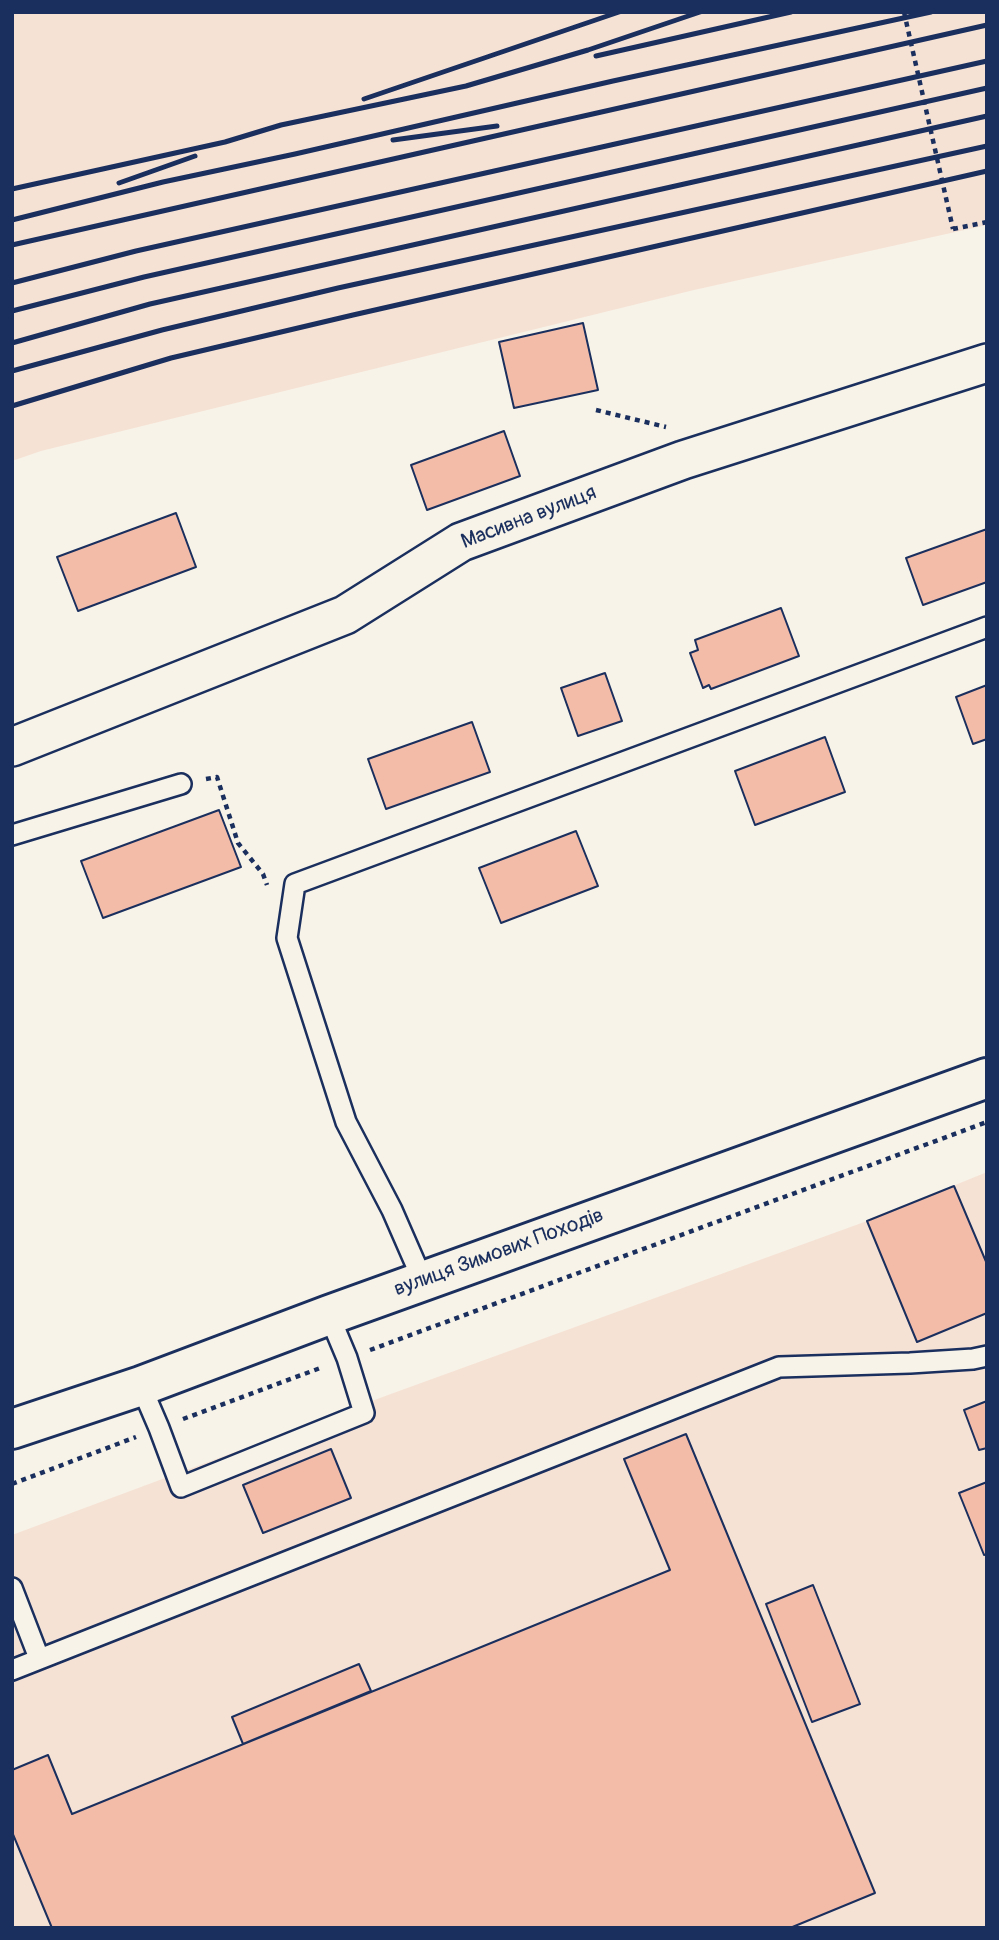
<!DOCTYPE html>
<meta charset="utf-8">
<style>
body{margin:0}
#map{position:relative;width:999px;height:1940px;overflow:hidden;background:#f7f3e8;font-family:Pangolin,sans-serif}
canvas{display:block}
.frame{position:absolute;inset:0;border:14px solid #1b2f5e;pointer-events:none}
</style>
<div id="map">
<canvas width="999" height="1940"></canvas>
<div class="frame"></div>
</div>
<script>
const c = document.querySelector('canvas').getContext('2d');
c.lineJoin = 'round';
function fill(path, color) { c.fillStyle = color; c.fill(path, 'evenodd'); }
const shape = rows => new Path2D(rows.map(r => 'M' + r).join(''));
function trace(path, color, width, dash) { c.strokeStyle = color; c.lineWidth = width; c.lineCap = dash ? 'butt' : 'round'; c.setLineDash(dash || []); c.stroke(path); }
function drawText(font, color, halo, rows, align = 'center') {
  c.font = font + ' Pangolin,sans-serif'; c.lineWidth = 7; c.setLineDash([]); c.textBaseline = 'middle'; c.strokeStyle = halo; c.fillStyle = color; for (const [text, x, y, turn = 0] of rows) {
    c.save(); c.translate(x, y); c.rotate((+turn || 0) * Math.PI / 180); c.textAlign = isNaN(turn) ? turn : align; if (halo) c.strokeText(text, 0, 0); c.fillText(text, 0, 0); c.restore();
  }
}
fill(shape([
 [12,12,987,12,987,225,694,290,41,451,12,461],
 [987,1172,987,1928,12,1928,12,1535,388,1395,867,1221]
]), '#f6e2d5');
const building = shape([
 [583,323,598,390,514,408,499,342,583,323],
 [504,431,520,476,427,510,411,465,504,431],
 [176,513,196,567,78,611,57,557,176,513],
 [987,529,987,582,923,605,906,558,987,529],
 [781,608,799,656,711,689,709,685,703,688,690,653,698,650,695,640,781,608],
 [605,673,622,721,578,736,561,688,605,673],
 [987,685,987,739,973,744,956,697,987,685],
 [472,722,490,772,386,809,368,759,472,722],
 [825,737,845,792,755,825,735,771,825,737],
 [219,810,241,867,103,918,81,861,219,810],
 [576,831,598,886,501,923,479,868,576,831],
 [954,1186,987,1264,987,1313,917,1342,867,1221,954,1186],
 [987,1401,987,1448,979,1450,964,1410,987,1401],
 [686,1434,875,1893,790,1928,52,1928,12,1832,12,1770,48,1755,72,1814,670,1570,624,1459,686,1434],
 [331,1449,351,1498,263,1533,243,1485,331,1449],
 [987,1482,987,1554,984,1555,959,1493,987,1482],
 [813,1585,860,1704,812,1722,766,1604,813,1585],
 [359,1664,371,1691,243,1744,232,1717,359,1664]
]);
fill(building, '#f3bca8');
trace(building, '#1b2f5e', 2);
const service = shape([
 [12,835,181,784],
 [423,1281,392,1210,346,1122,287,938,295,884,987,627],
 [141,1386,159,1428,181,1487,364,1413,347,1358,329,1315],
 [12,1588,39,1658],
 [12,1670,779,1367,910,1363,973,1359,987,1356]
]);
const minor = shape([
 [12,747,345,615,461,542,683,460,987,363]
]);
const secondary = shape([
 [12,1429,141,1386,329,1315,987,1078]
]);
trace(service, '#1b2f5e', 24);
trace(minor, '#1b2f5e', 42);
trace(secondary, '#1b2f5e', 44);
trace(shape([
 [953,229,987,222],
 [596,410,666,427],
 [206,779,217,777,238,843,263,874,267,885],
 [370,1350,987,1122],
 [183,1419,323,1367],
 [12,1484,136,1437]
]), '#1b2f5e', 4.5, [5, 5]);
trace(service, '#f7f3e8', 19);
trace(minor, '#f7f3e8', 37);
trace(secondary, '#f7f3e8', 38);
trace(shape([
 [596,56,791,12],
 [364,99,619,12],
 [393,140,497,126],
 [119,183,195,156],
 [12,189,225,142,281,125,466,86,588,50,700,12],
 [12,220,163,182,295,154,613,81,931,12],
 [12,245,987,25],
 [12,283,136,251,987,61],
 [12,311,144,277,987,88],
 [12,343,150,304,987,116],
 [12,371,162,330,338,288,987,146],
 [12,406,171,358,353,315,987,171]
]), '#1b2f5e', 5);
trace(shape([
 [904,12,953,229]
]), '#1b2f5e', 4.5, [5, 5]);
drawText('21px', '#1b2f5e', '#f7f3e8', [
 ["Масивна вулиця",529,518,-21],
 ["вулиця Зимових Походів",499,1253,-20]
]);
</script>
